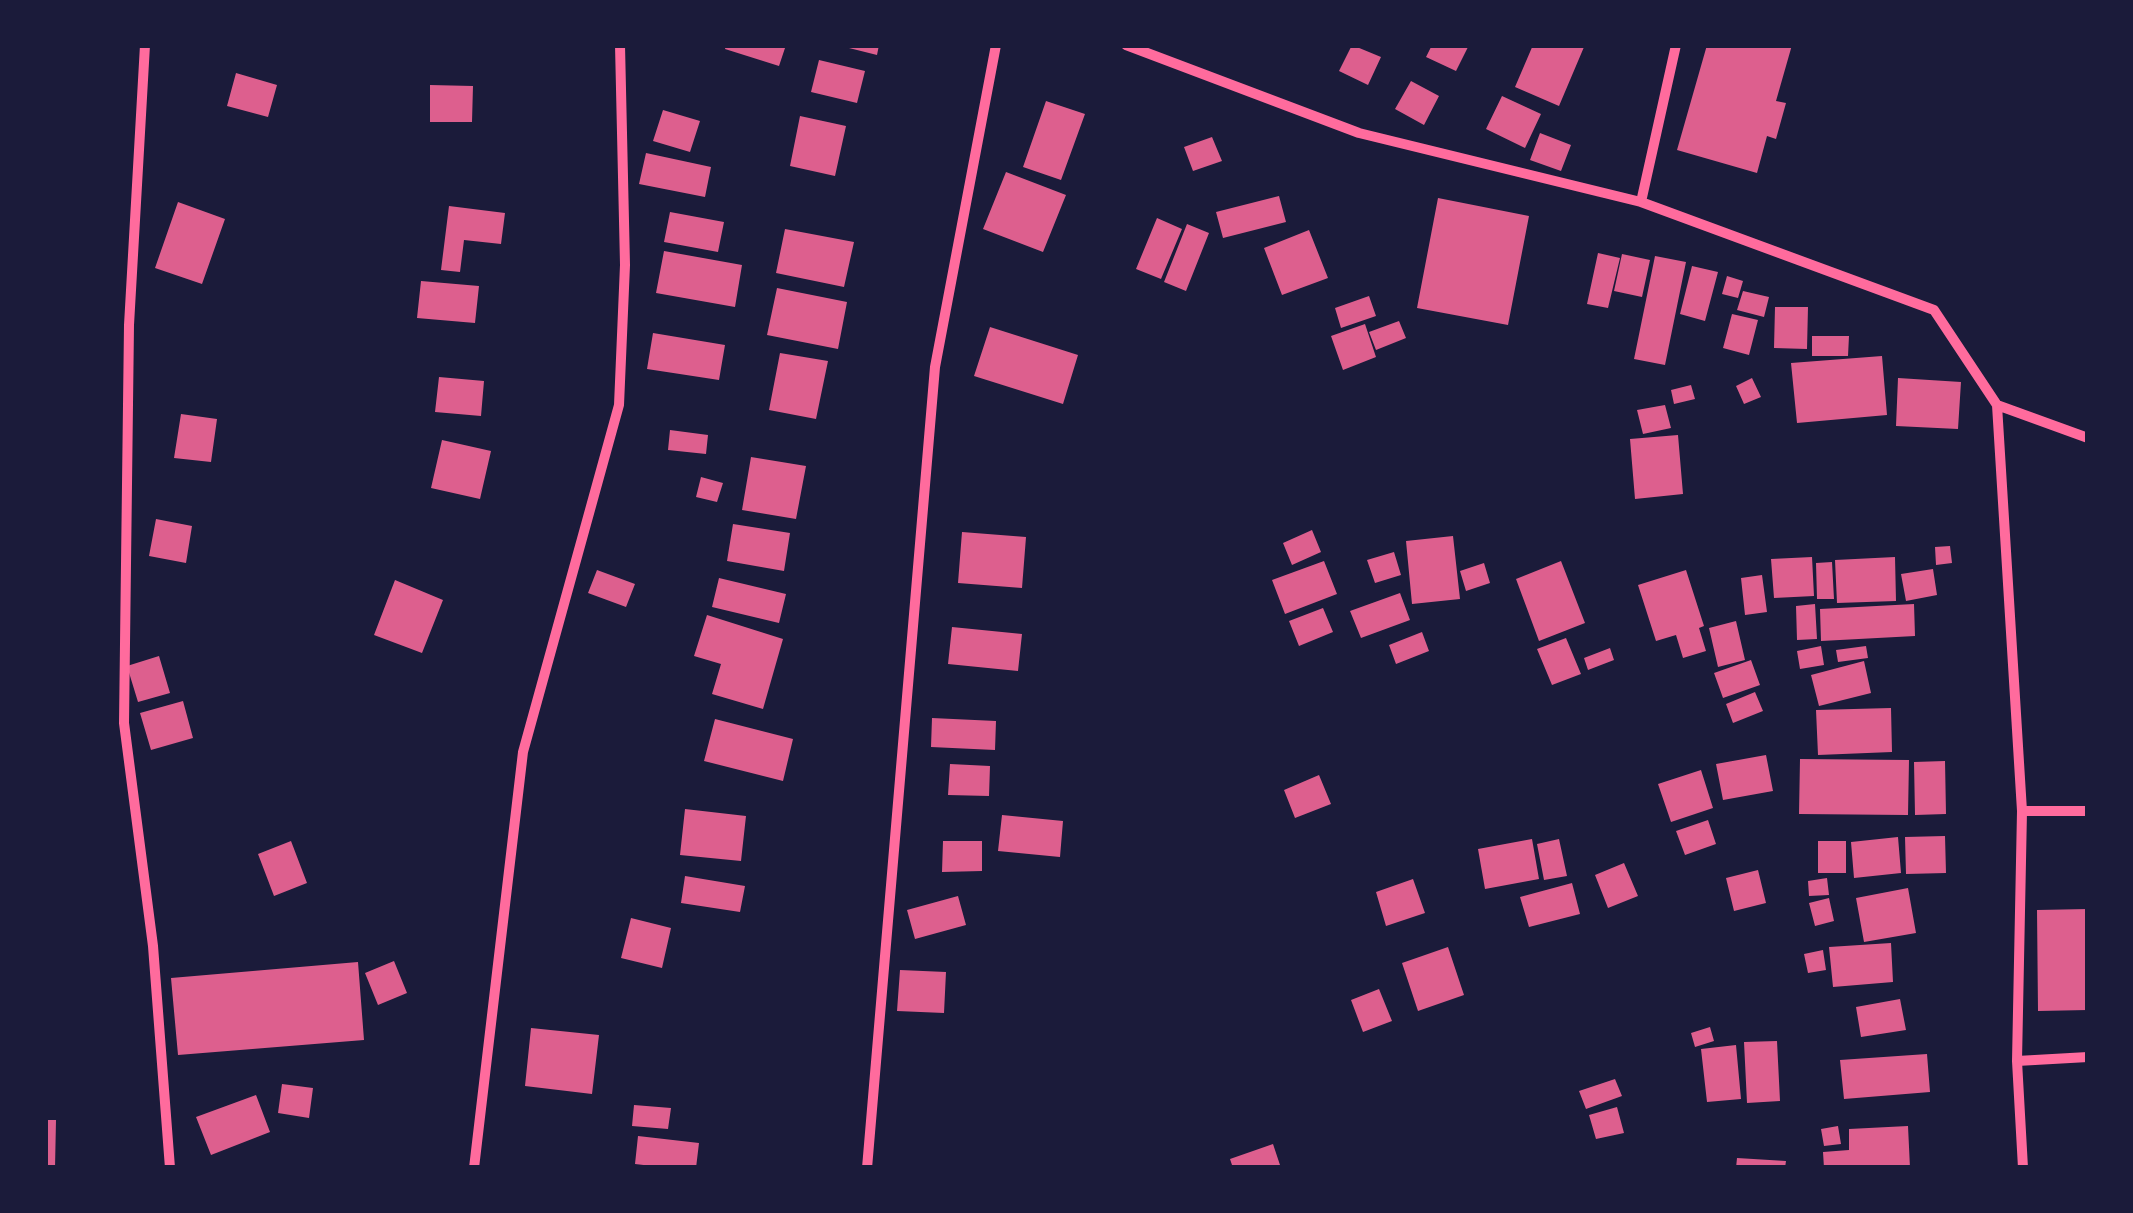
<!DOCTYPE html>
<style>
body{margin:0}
#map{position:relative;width:2133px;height:1213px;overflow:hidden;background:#1b1b3a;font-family:Lora,serif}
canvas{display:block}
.frame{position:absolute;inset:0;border:48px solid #1b1b3a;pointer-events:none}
</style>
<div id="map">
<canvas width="2133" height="1213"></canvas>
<div class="frame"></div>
</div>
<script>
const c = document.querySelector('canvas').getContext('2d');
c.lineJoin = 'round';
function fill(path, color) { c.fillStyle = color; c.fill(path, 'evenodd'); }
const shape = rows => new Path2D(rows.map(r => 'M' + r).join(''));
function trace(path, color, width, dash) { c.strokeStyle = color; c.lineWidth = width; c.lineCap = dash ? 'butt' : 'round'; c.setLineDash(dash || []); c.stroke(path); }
fill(shape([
 [726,45,786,45,779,66,725,49],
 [837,45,879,45,877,55],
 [1352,45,1381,57,1368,85,1339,71],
 [1432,45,1469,45,1456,71,1426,57],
 [1533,45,1578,45,1584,47,1559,106,1515,87],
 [1707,45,1792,45,1776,101,1786,103,1776,139,1767,136,1757,173,1677,150],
 [819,60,865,71,857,103,811,92],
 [236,73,277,85,268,117,227,106],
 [1411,81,1439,96,1424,125,1395,109],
 [430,85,473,86,472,122,430,122],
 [1502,96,1541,114,1525,148,1486,129],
 [1046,101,1085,114,1061,180,1023,167],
 [663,110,700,121,690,152,653,141],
 [800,116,846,126,835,176,790,166],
 [1540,133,1571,145,1561,171,1530,160],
 [1212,137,1222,161,1193,171,1184,147],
 [646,153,711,167,705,197,639,184],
 [1006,172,1066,195,1043,252,983,229],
 [1279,196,1286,222,1223,238,1216,212],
 [1438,198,1529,216,1508,325,1417,308],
 [178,202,225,219,202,284,155,268],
 [449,206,505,213,501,244,464,240,460,272,441,270],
 [670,212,724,222,718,252,664,242],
 [1157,218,1182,229,1161,279,1136,269],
 [1187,224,1209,233,1186,291,1164,282],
 [785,229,854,242,844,287,776,273],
 [1309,230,1328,278,1282,295,1264,248],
 [664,251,742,265,735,307,656,293],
 [1598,253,1620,258,1608,308,1587,304],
 [1622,254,1650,260,1642,297,1614,291],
 [1655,256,1686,262,1665,365,1634,359],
 [1692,266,1718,272,1705,321,1680,314],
 [1727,276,1743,281,1738,298,1722,294],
 [421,281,479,286,475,323,417,318],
 [777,288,847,302,838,349,767,335],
 [1743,291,1769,297,1764,317,1737,310],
 [1369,296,1376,316,1341,328,1335,308],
 [1775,307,1808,307,1807,349,1774,348],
 [1732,314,1758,320,1749,355,1723,348],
 [1399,321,1406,338,1376,350,1369,332],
 [1365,324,1376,357,1343,370,1331,336],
 [990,327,1078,355,1063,404,974,376],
 [653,333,725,345,719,380,647,369],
 [1812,336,1849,336,1848,356,1812,356],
 [780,353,828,361,816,419,769,410],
 [1882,356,1887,415,1797,423,1791,363],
 [439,377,484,381,481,416,435,412],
 [1752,378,1761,397,1744,404,1736,386],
 [1898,378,1961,382,1958,429,1896,426],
 [1691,385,1695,399,1674,404,1671,390],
 [1665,405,1671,428,1643,434,1637,410],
 [181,414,217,419,211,462,174,458],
 [670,430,708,435,706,454,668,450],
 [1678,435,1683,494,1635,499,1630,439],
 [442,440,491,451,480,499,431,488],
 [751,457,806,466,796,519,742,510],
 [701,477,723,483,717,502,696,497],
 [156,519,192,526,186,563,149,556],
 [733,524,790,533,784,571,727,561],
 [1312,530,1321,552,1292,565,1283,543],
 [962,532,1026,537,1022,588,958,583],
 [1453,536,1460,599,1412,604,1406,541],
 [1950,546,1952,563,1936,565,1935,547],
 [1394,552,1401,575,1375,583,1367,560],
 [1812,557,1814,596,1774,598,1771,559],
 [1895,557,1896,601,1837,603,1835,560],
 [1324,561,1337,594,1285,614,1272,580],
 [1561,561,1585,623,1539,641,1516,579],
 [1832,562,1834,599,1817,599,1816,563],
 [1484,563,1490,583,1466,591,1460,571],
 [1933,569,1937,595,1906,601,1901,574],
 [597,570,635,584,626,607,588,593],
 [1686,570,1704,626,1699,628,1706,651,1683,658,1676,635,1656,641,1638,585],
 [1762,575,1767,612,1745,615,1741,578],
 [719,578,786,594,779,623,712,607],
 [395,580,443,600,422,653,374,635],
 [1400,593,1410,620,1361,638,1350,611],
 [1815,604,1817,639,1797,640,1796,606],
 [1914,604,1915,636,1821,641,1820,609],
 [1323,608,1333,632,1299,646,1289,621],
 [707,615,783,639,763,709,712,694,721,664,694,656],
 [1736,621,1745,660,1718,667,1709,628],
 [952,627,1022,634,1018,671,948,664],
 [1422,632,1429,651,1396,664,1389,645],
 [1566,638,1581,674,1552,685,1537,649],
 [1821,646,1824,665,1800,669,1797,651],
 [1866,646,1868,658,1838,662,1836,650],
 [1610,648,1614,660,1588,670,1584,658],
 [159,656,170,693,138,702,127,666],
 [1751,660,1760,685,1723,698,1714,673],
 [1864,661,1871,693,1819,706,1811,675],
 [1755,692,1763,711,1733,723,1726,704],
 [183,701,193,738,151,750,140,713],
 [1891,708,1892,752,1818,755,1816,710],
 [932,718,996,721,995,750,931,747],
 [715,719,793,739,783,781,704,761],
 [1766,755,1773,791,1723,800,1716,764],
 [1800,759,1909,760,1908,815,1799,814],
 [1945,761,1946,814,1915,815,1914,762],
 [950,764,990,766,989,796,948,795],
 [1701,770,1713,808,1671,822,1658,784],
 [1319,775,1331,804,1295,818,1284,790],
 [685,809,746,816,741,861,680,855],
 [1002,815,1063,821,1060,857,998,851],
 [1708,820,1716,844,1685,855,1676,831],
 [1945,836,1946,873,1906,874,1905,837],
 [1898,837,1901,873,1854,878,1851,842],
 [1532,839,1539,879,1485,889,1478,849],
 [1559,839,1567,876,1544,880,1537,844],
 [291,841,307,883,274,896,258,854],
 [943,841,982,841,982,871,942,872],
 [1818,841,1846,841,1846,873,1818,873],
 [1624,863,1638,896,1608,908,1595,875],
 [1758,870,1766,903,1734,911,1726,878],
 [685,876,745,886,740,912,681,903],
 [1827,878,1829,895,1809,896,1808,881],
 [1413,879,1425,913,1386,926,1376,892],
 [1572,883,1580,914,1529,927,1520,897],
 [1908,888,1916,933,1864,942,1856,898],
 [958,896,966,925,915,939,907,910],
 [1829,898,1834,921,1815,926,1809,903],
 [2088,909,2088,1010,2038,1011,2037,910],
 [631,918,671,928,662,968,621,958],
 [1891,943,1893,982,1833,987,1829,947],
 [1448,947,1464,995,1418,1011,1402,963],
 [1823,950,1826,970,1808,973,1804,954],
 [394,961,407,993,378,1005,365,973],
 [358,962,364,1040,178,1055,171,978],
 [900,970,946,972,944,1013,897,1011],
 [1379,989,1392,1021,1363,1032,1351,1000],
 [1900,999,1906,1030,1861,1037,1856,1007],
 [1710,1027,1714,1041,1695,1047,1691,1033],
 [531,1028,599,1035,592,1094,525,1086],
 [1777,1041,1780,1101,1747,1103,1744,1042],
 [1736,1045,1741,1099,1707,1102,1701,1049],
 [1927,1054,1930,1092,1844,1099,1840,1060],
 [1615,1079,1622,1096,1586,1109,1579,1091],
 [282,1084,313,1088,309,1118,278,1113],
 [256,1095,270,1132,211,1155,196,1117],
 [634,1105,671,1108,668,1129,632,1126],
 [1617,1107,1624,1133,1596,1139,1589,1115],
 [45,1120,56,1120,55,1168,45,1168],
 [1838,1126,1841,1144,1824,1146,1821,1129],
 [1908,1126,1910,1168,1824,1168,1823,1152,1849,1150,1849,1129],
 [638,1136,699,1143,696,1168,669,1168,635,1164],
 [1273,1144,1281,1168,1233,1168,1230,1159],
 [1737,1158,1786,1161,1785,1168,1736,1168]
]), '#dd5f8e');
trace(shape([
 [145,45,129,325,124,723,153,946,170,1168],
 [1126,45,1359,133,1641,202,1934,310,1997,405,2088,438],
 [1641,202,1676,45],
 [1997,405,2022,811,2017,1061,2023,1168],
 [2022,811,2088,811],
 [2017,1061,2088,1057],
 [474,1168,523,752,619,405,625,265,620,45],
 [867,1168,935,367,996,45]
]), '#ff6b9d', 10);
</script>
